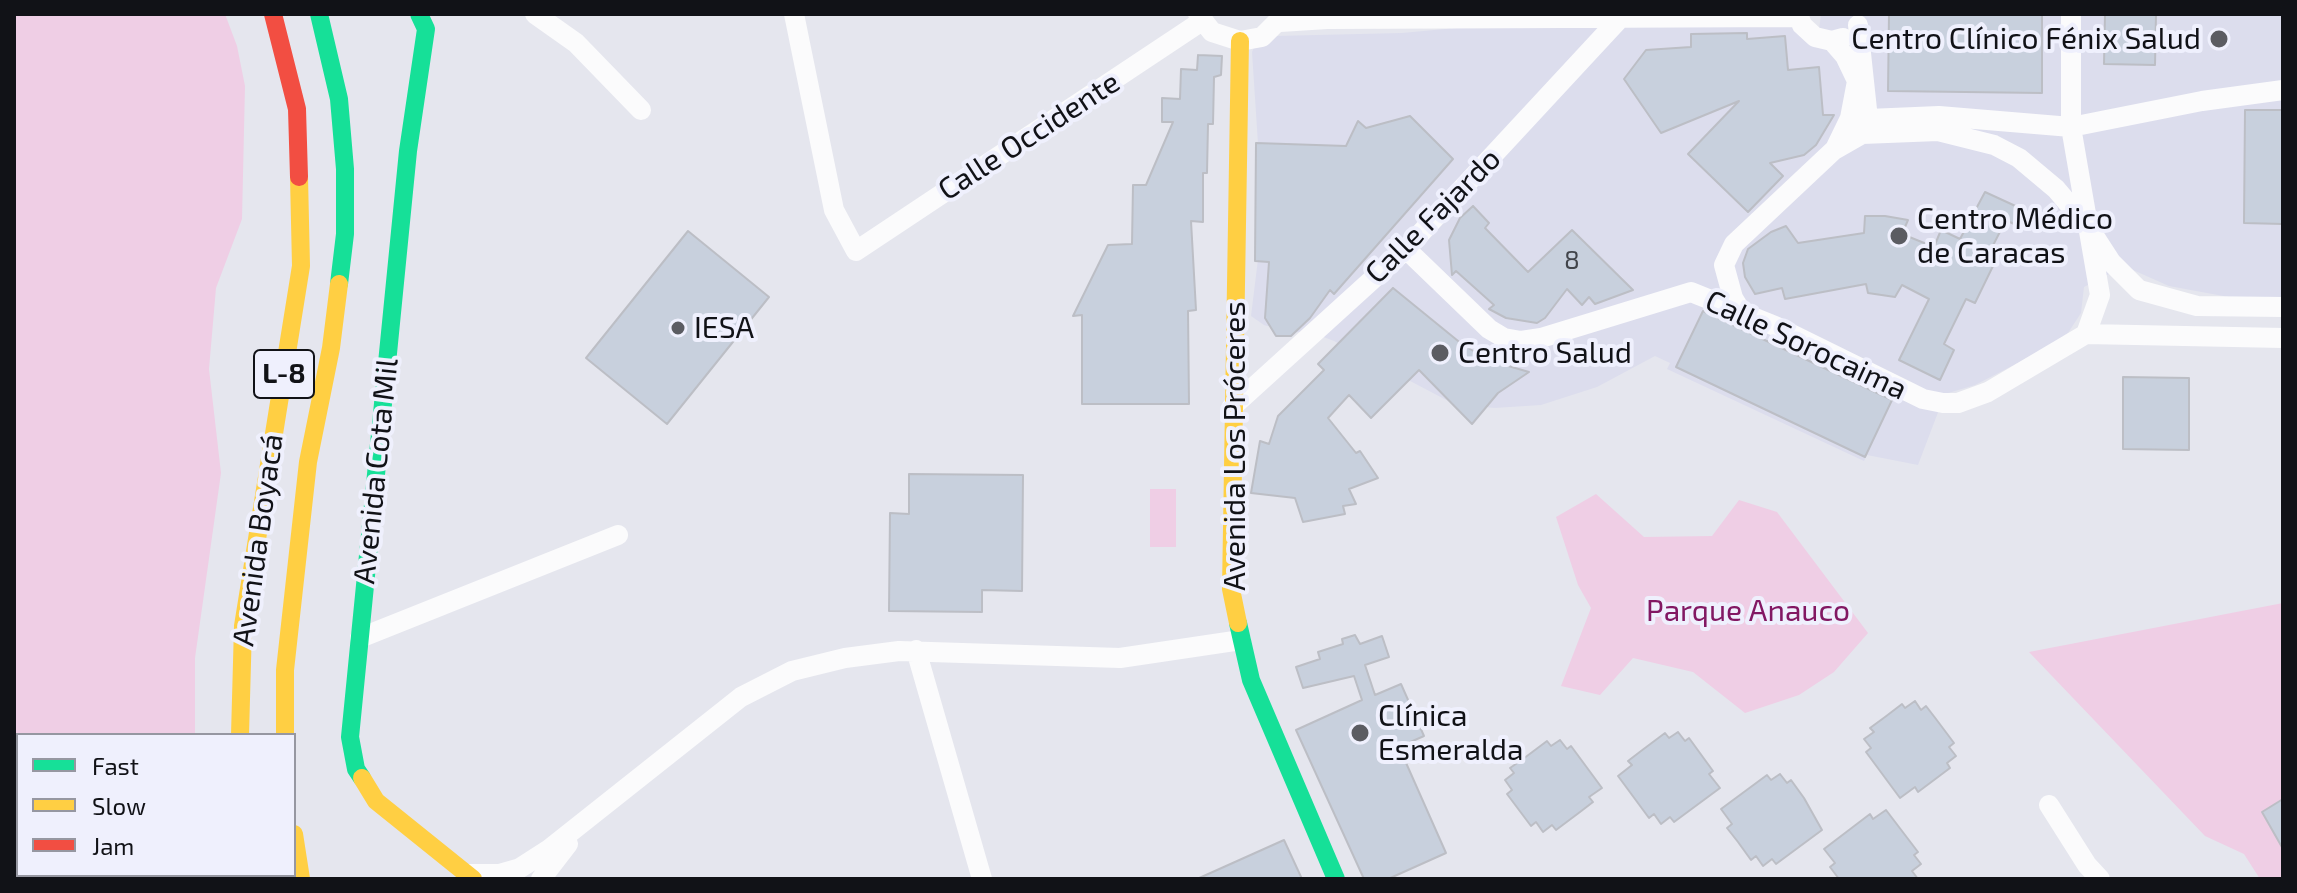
<!DOCTYPE html>
<meta charset="utf-8">
<style>
body{margin:0}
#map{position:relative;width:2297px;height:893px;overflow:hidden;background:#e5e6ee;font-family:"Exo 2",sans-serif}
canvas{display:block}
.frame{position:absolute;inset:0;border:16px solid #111217;pointer-events:none}
.legend{position:absolute;left:16px;top:733px;width:280px;height:144px;box-sizing:border-box;background:#eff0fd;border:2px solid #9697a1;margin:0;padding:10px 14px;list-style:none;font-size:24px;color:#111217}
.legend li{display:flex;align-items:center;gap:16px;height:40px}
.legend b{width:40px;border:2px solid #9697a1}
</style>
<div id="map">
<canvas width="2297" height="893"></canvas>
<div class="frame"></div>
<ul class="legend">
<li><b style="height:10px;background:#16e098"></b>Fast</li>
<li><b style="height:10px;background:#ffcf43"></b>Slow</li>
<li><b style="height:10px;background:#f24e42"></b>Jam</li>
</ul>
</div>
<script>
const c = document.querySelector('canvas').getContext('2d');
c.lineJoin = 'round';
function fill(path, color) { c.fillStyle = color; c.fill(path, 'evenodd'); }
const shape = rows => new Path2D(rows.map(r => 'M' + r).join(''));
function trace(path, color, width, dash) { c.strokeStyle = color; c.lineWidth = width; c.lineCap = dash ? 'butt' : 'round'; c.setLineDash(dash || []); c.stroke(path); }
function drawText(font, color, halo, rows, align = 'center') {
  c.font = font + ' "Exo 2",sans-serif'; c.lineWidth = 8; c.setLineDash([]); c.textBaseline = 'middle'; c.strokeStyle = halo; c.fillStyle = color; for (const [text, x, y, turn = 0] of rows) {
    c.save(); c.translate(x, y); c.rotate((+turn || 0) * Math.PI / 180); c.textAlign = isNaN(turn) ? turn : align; if (halo) c.strokeText(text, 0, 0); c.fillText(text, 0, 0); c.restore();
  }
}
fill(shape([
 [1821,14,2283,14,2283,307,2169,286,2124,266,2084,287,2081,313,2068,333,2045,349,1975,385,1945,394,1918,465,1867,455,1864,461,1667,369,1670,363,1655,356,1597,387,1541,405,1494,408,1452,403,1334,341,1308,331,1290,333,1264,325,1251,316,1260,243,1259,159,1252,52,1255,45,1275,36,1402,33,1499,24,1794,20,1818,38]
]), '#dcdded');
fill(shape([
 [14,14,225,14,237,46,245,86,242,219,216,288,209,369,221,473,195,658,195,735,18,735,18,875,209,875,210,879,14,879],
 [1150,489,1176,489,1176,547,1150,547],
 [1596,494,1644,537,1712,536,1739,500,1777,512,1868,633,1834,672,1799,695,1745,713,1693,672,1633,658,1600,695,1561,686,1591,608,1578,585,1556,517],
 [2283,603,2283,879,2260,879,2244,854,2205,836,2029,652]
]), '#efcee5');
const building = shape([
 [1889,14,2042,14,2042,93,1888,91,1889,14],
 [2105,14,2156,14,2155,65,2104,64,2105,14],
 [1747,33,1747,39,1785,36,1788,70,1819,67,1823,115,1834,115,1816,145,1804,155,1770,163,1783,176,1748,212,1688,154,1739,101,1661,133,1624,79,1646,50,1691,47,1691,34,1747,33],
 [1198,55,1222,56,1221,75,1214,77,1213,124,1208,124,1207,173,1203,173,1203,222,1191,221,1196,310,1188,311,1189,404,1082,404,1082,315,1073,316,1108,245,1132,244,1133,185,1146,185,1173,122,1162,122,1162,98,1180,99,1181,69,1197,70,1198,55],
 [2245,110,2283,110,2283,224,2244,223,2245,110],
 [1410,116,1453,159,1334,294,1330,290,1310,318,1291,336,1276,336,1265,318,1269,262,1255,261,1256,143,1346,146,1358,121,1366,128,1410,116],
 [1985,192,2022,209,2014,224,2006,220,1985,261,1993,266,1975,303,1966,299,1944,344,1954,350,1940,380,1899,360,1929,299,1902,285,1895,297,1868,293,1866,284,1785,299,1782,288,1755,294,1745,277,1743,263,1748,249,1771,232,1786,226,1798,243,1864,233,1865,216,1885,216,1908,220,1902,234,1934,247,1941,230,1960,239,1985,192],
 [1473,206,1489,223,1485,228,1528,272,1572,230,1633,290,1595,304,1589,297,1582,305,1567,289,1545,318,1537,323,1506,318,1489,309,1494,305,1456,271,1452,275,1449,240,1460,218,1473,206],
 [688,231,769,297,667,424,586,358,688,231],
 [1393,288,1463,345,1491,361,1529,372,1498,393,1472,424,1419,370,1371,418,1349,395,1328,418,1356,453,1360,451,1378,478,1349,489,1356,504,1343,506,1345,514,1303,522,1295,498,1251,493,1260,441,1269,444,1278,416,1324,370,1318,364,1393,288],
 [1703,311,1892,400,1865,457,1676,367,1703,311],
 [2123,377,2189,378,2189,450,2123,449,2123,377],
 [909,474,1023,475,1022,591,982,590,982,612,889,611,890,513,909,514,909,474],
 [1355,635,1360,644,1382,636,1389,657,1365,665,1375,695,1401,684,1424,736,1399,747,1446,853,1388,879,1364,879,1296,730,1362,700,1354,676,1303,688,1296,667,1320,659,1318,652,1343,644,1342,639,1355,635],
 [1915,701,1921,710,1926,706,1936,719,1954,743,1949,747,1956,756,1947,763,1950,768,1918,792,1915,787,1900,798,1866,752,1871,748,1864,739,1874,732,1870,728,1885,717,1902,704,1905,708,1915,701],
 [1678,732,1685,741,1689,738,1713,771,1709,774,1720,788,1674,822,1670,817,1661,824,1654,814,1649,818,1618,776,1632,765,1628,761,1641,751,1665,733,1669,738,1678,732],
 [1560,740,1567,749,1571,746,1602,788,1589,797,1593,802,1580,812,1556,830,1552,825,1543,832,1536,822,1531,826,1507,794,1512,790,1505,780,1514,773,1510,768,1523,759,1547,741,1551,746,1560,740],
 [1780,774,1787,783,1791,780,1804,798,1822,830,1776,864,1772,859,1763,866,1756,856,1751,860,1738,842,1727,828,1732,824,1721,809,1767,775,1771,780,1780,774],
 [2283,799,2283,849,2262,812,2283,799],
 [1886,810,1918,852,1914,855,1921,864,1912,871,1918,879,1839,879,1830,867,1835,863,1824,849,1870,814,1873,819,1886,810],
 [1284,840,1302,879,1197,879,1284,840]
]);
fill(building, '#c8d0dd');
trace(building, '#bcbec5', 2);
trace(shape([
 [535,14,576,43,641,110],
 [794,14,834,210,856,251,1202,21],
 [1198,14,1212,32,1240,41,1262,37,1285,14],
 [1798,14,1802,25,1815,37,1832,41,1843,38],
 [2071,14,2071,127,2100,295,2086,334],
 [1280,22,1327,19,1798,17],
 [1832,41,1845,56,1857,81,1850,118,1835,149],
 [1868,119,1939,116,2071,127,2202,101,2283,90],
 [1862,134,1938,131,1994,145,2019,158,2056,189,2089,228,2111,262,2139,290,2197,306,2283,307],
 [1406,249,1489,329,1504,338,1521,341,1541,338,1691,292,1775,326,1923,399,1943,403,1958,403,1988,392,2086,334],
 [1742,313,1733,298,1724,265,1734,244,1834,150,1862,134,1868,119,1858,25],
 [2086,334,2283,338],
 [1232,407,1406,249,1624,14],
 [360,638,618,535],
 [916,650,982,879],
 [2049,805,2087,865,2100,879],
 [468,874,499,874,520,868,548,850,741,697,792,671,845,658,899,651,1120,658,1241,640],
 [541,879,568,844]
]), '#fbfbfc', 20);
trace(shape([
 [319,14,339,99,345,169,345,234,339,284],
 [1238,623,1251,680,1336,879],
 [362,778,356,769,350,737,408,151,426,29,419,14]
]), '#16e098', 18);
trace(shape([
 [1238,623,1231,589,1240,41],
 [240,735,243,626,301,266,299,177],
 [285,735,285,670,308,462,331,348,339,284],
 [362,778,376,801,473,879],
 [294,834,301,879],
 [260,875,261,879]
]), '#ffcf43', 18);
trace(shape([
 [273,14,297,109,299,177]
]), '#f24e42', 18);
for (const [x, y, r, color] of [
 [2219,39,10,"#5b5c62"],
 [1899,236,10,"#5b5c62"],
 [678,328,8,"#5b5c62"],
 [1440,353,10,"#5b5c62"],
 [1360,733,10,"#5b5c62"]
]) { const dot = new Path2D(); dot.arc(x, y, r, 0, 2 * Math.PI); c.fillStyle = color; c.fill(dot); trace(dot, '#eff0fd', 3); }
drawText('26px', '#41444a', null, [
 ["8",1572,260]
]);
for (const [x, y, w] of [
 [284,374,60]
]) { const box = new Path2D(); box.roundRect(x - w / 2, y - 24, w, 48, 6); c.fillStyle = '#eff0fd'; c.fill(box); trace(box, '#111217', 2); }
drawText('bold 28px', '#111217', null, [
 ["L-8",284,374]
]);
drawText('30px', '#111217', '#eff0fd', [
 ["Centro Clínico Fénix Salud",2201,39,"right"],
 ["Centro Médico",1917,219],
 ["de Caracas",1917,253],
 ["IESA",694,328],
 ["Centro Salud",1458,353],
 ["Clínica",1378,716],
 ["Esmeralda",1378,750]
], 'left');
drawText('30px', '#111217', '#eff0fd', [
 ["Calle Occidente",1029,136,-33],
 ["Calle Fajardo",1433,216,-45],
 ["Calle Sorocaima",1806,345,25],
 ["Avenida Los Próceres",1235,446,-90],
 ["Avenida Cota Mil",376,471,-84],
 ["Avenida Boyacá",258,540,-82]
]);
drawText('30px', '#821863', '#eff0fd', [
 ["Parque Anauco",1748,611]
]);
</script>
